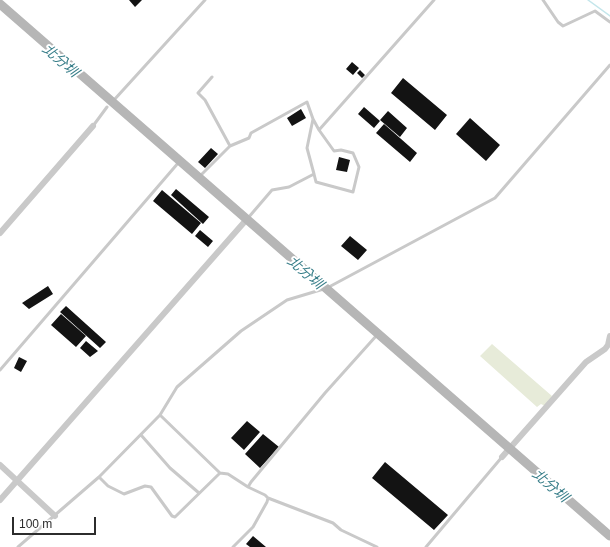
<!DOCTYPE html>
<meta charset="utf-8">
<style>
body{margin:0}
#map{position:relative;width:610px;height:547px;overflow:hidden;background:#fff;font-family:Arial,sans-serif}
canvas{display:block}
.scale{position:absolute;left:12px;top:517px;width:84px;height:18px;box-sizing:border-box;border:2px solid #2c2c2c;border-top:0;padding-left:5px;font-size:12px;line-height:14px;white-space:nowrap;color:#2c2c2c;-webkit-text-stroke:3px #fff;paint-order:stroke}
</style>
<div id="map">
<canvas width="610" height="547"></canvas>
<div class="scale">100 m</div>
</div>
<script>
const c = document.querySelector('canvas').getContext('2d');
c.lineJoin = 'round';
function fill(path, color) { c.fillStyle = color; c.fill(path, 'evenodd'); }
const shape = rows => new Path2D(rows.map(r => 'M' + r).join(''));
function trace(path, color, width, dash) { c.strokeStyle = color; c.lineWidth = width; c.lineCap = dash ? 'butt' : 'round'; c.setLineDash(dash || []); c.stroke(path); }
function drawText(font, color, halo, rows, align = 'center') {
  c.font = font + ' Arial,"Noto Sans TC",sans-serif'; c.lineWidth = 4; c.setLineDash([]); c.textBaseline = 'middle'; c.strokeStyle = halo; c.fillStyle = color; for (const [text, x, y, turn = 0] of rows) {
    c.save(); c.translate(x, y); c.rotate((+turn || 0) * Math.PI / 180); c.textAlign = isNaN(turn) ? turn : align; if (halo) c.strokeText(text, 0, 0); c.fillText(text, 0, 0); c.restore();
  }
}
fill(shape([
 [492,344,552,396,545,406,541,404,537,407,480,356]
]), '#e7ebd9');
trace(shape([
 [588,0,610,16]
]), '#c4e6eb', 1.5);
fill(shape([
 [129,0,142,0,135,7],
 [352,62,359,68,353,75,346,69],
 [360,70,365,75,362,78,357,73],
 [403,78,447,115,435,130,391,93],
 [364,107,380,121,374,128,358,114],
 [301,109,306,118,292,126,287,118],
 [388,111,407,128,400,137,380,120],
 [470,118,500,145,486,161,456,134],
 [384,124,417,153,410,162,376,133],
 [211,148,218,154,205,168,198,162],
 [339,157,350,160,347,172,336,170],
 [176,189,209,217,203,224,171,195],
 [162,190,201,223,192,234,153,201],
 [200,230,213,241,208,247,195,236],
 [350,236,367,250,358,260,341,246],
 [48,286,53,294,29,309,22,303],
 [66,306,106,342,100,348,60,312],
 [61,314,86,336,76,347,51,325],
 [86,341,98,351,90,357,80,348],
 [19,357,27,361,21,372,14,368],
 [247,421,260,432,244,450,231,438],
 [263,434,279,447,260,468,245,454],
 [385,462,448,515,434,530,372,478],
 [253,536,266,547,250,547,246,544]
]), '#131313');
trace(shape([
 [543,0,558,22,563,26,595,11,610,22],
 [212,77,198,93,205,100,230,146],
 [114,100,205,0],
 [313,119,319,130],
 [93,126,107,107],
 [199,177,230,146,249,138,251,133,307,102,313,119,307,148,314,174],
 [248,218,272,190,289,187,314,174,316,182,353,192,359,167,353,153,341,150,334,151,319,130,434,0],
 [0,370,179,162],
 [160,415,220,473,228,474,248,487],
 [141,435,170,468,199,493],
 [99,477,108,486,124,494,145,486,151,487,172,516,175,517,220,473],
 [268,498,333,523,341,530,377,547],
 [18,547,99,477,160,415,177,387,241,331,287,300,327,288,495,198,610,65],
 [233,547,253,527,267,502,268,498,265,495,248,487,251,482,325,393,377,335],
 [426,547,502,457]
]), '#c9c9c9', 3);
trace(shape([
 [0,233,93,126],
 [502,457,586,362,605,349,608,345,610,336],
 [0,465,55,516],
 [0,500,247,219]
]), '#c9c9c9', 6);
trace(shape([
 [0,4,610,536]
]), '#b6b6b6', 9);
drawText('italic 14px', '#387e89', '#fff', [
 ["北分圳",60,61,41],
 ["北分圳",305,273,41],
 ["北分圳",550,486,41]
]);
</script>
